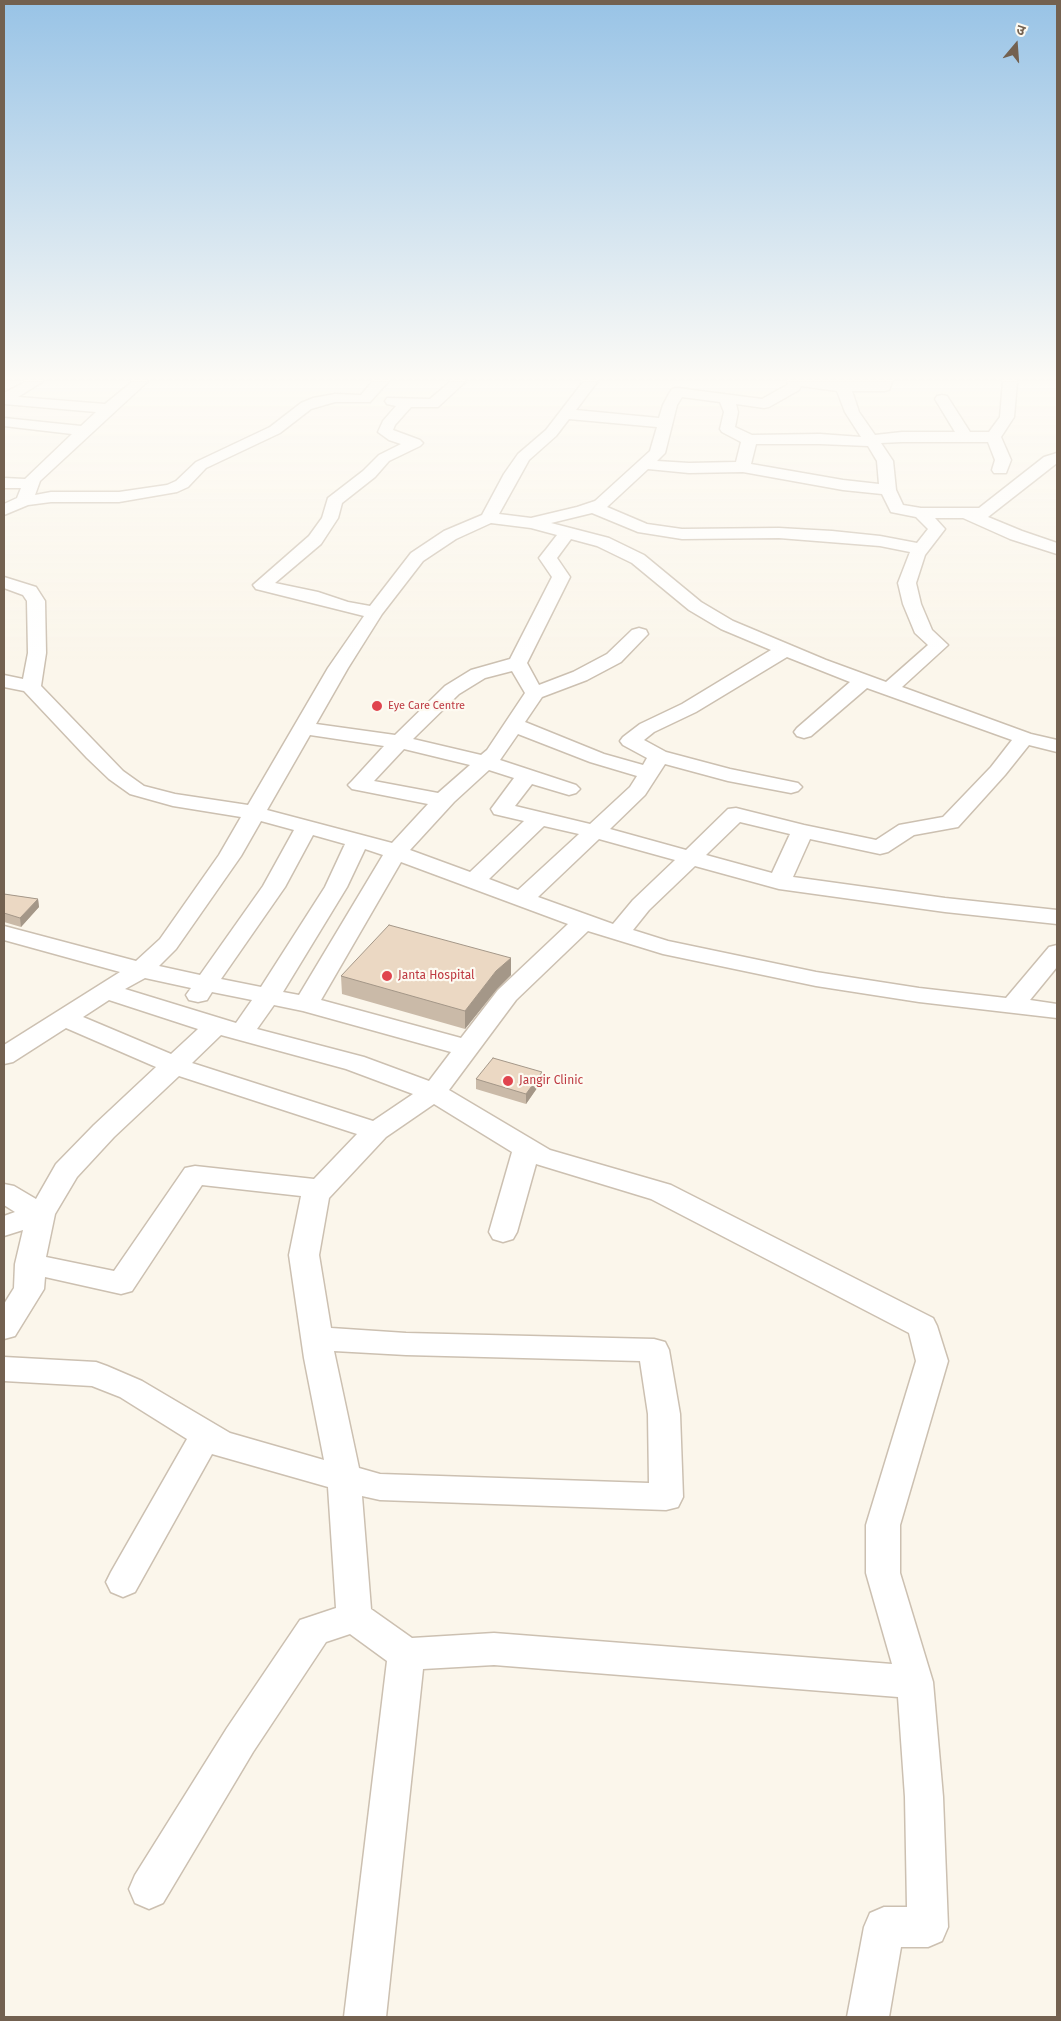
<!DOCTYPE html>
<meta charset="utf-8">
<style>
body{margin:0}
#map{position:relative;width:1061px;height:2021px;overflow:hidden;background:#fbf6eb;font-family:"Fira Sans","Noto Sans Devanagari",sans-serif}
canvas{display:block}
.frame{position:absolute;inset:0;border:5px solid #736150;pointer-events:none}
.north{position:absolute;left:991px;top:20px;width:50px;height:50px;-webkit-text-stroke:4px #fdfaf1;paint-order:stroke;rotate:18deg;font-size:14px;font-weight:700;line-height:20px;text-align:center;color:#736150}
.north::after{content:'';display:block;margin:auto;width:18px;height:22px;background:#736150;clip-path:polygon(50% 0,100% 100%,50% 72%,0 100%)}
</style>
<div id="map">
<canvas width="1061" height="2021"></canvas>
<div class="frame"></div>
<div class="north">उ</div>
</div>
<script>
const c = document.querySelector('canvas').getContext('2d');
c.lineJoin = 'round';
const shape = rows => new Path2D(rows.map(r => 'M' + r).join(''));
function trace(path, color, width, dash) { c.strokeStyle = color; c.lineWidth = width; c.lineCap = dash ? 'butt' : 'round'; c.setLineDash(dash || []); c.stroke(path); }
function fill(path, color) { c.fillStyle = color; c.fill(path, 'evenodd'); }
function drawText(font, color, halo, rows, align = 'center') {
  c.font = font + ' "Fira Sans",sans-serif'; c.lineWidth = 4.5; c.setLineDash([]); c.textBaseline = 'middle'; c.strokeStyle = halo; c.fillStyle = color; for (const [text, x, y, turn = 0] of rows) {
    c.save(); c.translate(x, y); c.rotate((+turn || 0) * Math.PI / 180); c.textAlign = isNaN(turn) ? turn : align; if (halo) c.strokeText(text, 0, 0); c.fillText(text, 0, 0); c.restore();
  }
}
const minor = shape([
 [25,382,42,382,18,397,105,404,132,382,147,382,40,481,35,495,51,492,119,492,167,485,176,481,196,462,270,427,301,403,313,398,335,394,361,395,372,382,388,382,370,402,335,402,311,409,280,433,206,468,188,487,177,492,119,502,51,502,28,505,4,515,4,504,17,498,21,488,4,488,4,478,25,479,72,434,4,426,4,418,81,426,96,412,4,404,4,393,25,382],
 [450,382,465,382,438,407,411,407,395,425,393,430,420,440,423,443,420,446,389,461,375,477,342,503,338,518,321,544,275,583,318,592,348,602,370,606,411,553,444,531,482,515,504,474,518,454,546,430,583,382,597,382,576,410,659,418,663,405,670,392,672,389,677,388,762,399,787,385,788,382,892,382,889,390,884,391,852,391,859,412,875,435,902,432,955,432,935,399,937,396,942,395,947,396,970,432,989,432,1000,417,1003,382,1017,382,1014,417,1001,437,1011,460,1006,473,994,473,992,470,995,460,988,442,902,442,881,443,893,461,896,490,903,505,921,508,979,508,1044,457,1057,453,1057,463,988,517,1022,531,1057,543,1057,554,1010,539,963,518,935,518,945,529,925,555,916,583,921,604,932,630,948,645,902,687,1031,734,1057,740,1057,752,1029,745,1005,775,958,827,914,835,888,852,880,854,810,839,793,877,945,898,1057,910,1057,924,945,912,779,889,695,866,649,910,633,930,668,941,816,972,919,988,1006,998,1049,947,1057,945,1057,967,1030,1000,1057,1004,1057,1018,919,1002,816,986,663,954,588,931,516,1000,449,1090,550,1150,671,1185,933,1318,937,1326,948,1361,900,1525,900,1573,933,1682,943,1797,948,1927,942,1941,928,1947,901,1947,889,2017,847,2017,864,1927,870,1913,884,1907,907,1907,905,1797,898,1697,494,1665,423,1669,386,2017,344,2017,387,1661,350,1634,326,1642,253,1752,163,1903,149,1909,135,1903,129,1889,135,1875,227,1728,300,1620,336,1608,328,1487,212,1454,135,1592,123,1597,111,1592,106,1582,111,1572,187,1439,120,1397,92,1386,4,1381,4,1357,96,1362,107,1366,142,1381,230,1433,324,1460,304,1358,289,1255,301,1196,202,1185,132,1291,121,1294,45,1277,44,1289,15,1336,4,1339,4,1304,14,1288,15,1264,23,1230,4,1236,4,1216,15,1212,4,1205,4,1184,14,1186,36,1199,56,1164,94,1125,156,1067,66,1028,13,1062,4,1064,4,1045,120,972,4,940,4,926,136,961,160,939,219,855,241,817,173,806,130,794,109,779,87,758,24,691,4,687,4,675,23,679,28,653,27,601,23,595,4,588,4,577,36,587,45,601,46,653,41,686,123,771,144,786,175,794,248,805,328,668,364,616,256,589,253,585,309,536,322,518,328,498,363,471,379,455,401,444,389,440,378,432,383,421,396,406,387,404,385,401,387,398,430,399,450,382],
 [801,386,837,391,845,412,861,437,820,434,752,435,735,427,738,412,736,404,764,408,769,407,799,390,801,386],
 [682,397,720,402,724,412,720,429,722,432,741,442,736,462,689,463,657,461,665,453,677,405,682,397],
 [569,419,657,427,650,451,595,501,577,507,531,518,499,514,529,460,556,436,569,419],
 [756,444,820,444,868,446,877,461,879,484,843,480,751,464,756,444],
 [648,469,689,473,743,472,843,490,882,494,891,512,916,517,928,529,917,543,880,536,832,531,779,528,682,529,647,524,607,507,648,469],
 [592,513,638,532,682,539,779,538,880,546,910,552,898,583,903,604,915,633,928,645,886,682,826,660,733,621,701,602,644,555,609,538,551,523,592,513],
 [491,523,531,528,557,535,539,558,552,577,510,659,471,670,445,686,395,735,316,724,348,668,382,614,423,561,456,539,491,523],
 [571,539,597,546,632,563,689,610,721,629,771,650,682,704,640,724,623,737,620,741,623,745,647,758,643,765,604,754,525,722,542,697,587,680,621,662,648,634,646,630,639,628,632,630,607,654,573,672,539,685,527,663,570,577,557,558,571,539],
 [787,657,850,682,797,728,794,732,797,736,804,738,811,736,867,688,1012,740,991,767,943,817,899,825,876,840,804,825,736,808,728,809,686,850,610,829,645,795,665,764,728,781,791,793,798,791,802,787,798,783,730,769,666,752,644,740,654,732,696,712,787,657],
 [512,671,525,693,487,750,481,755,413,739,459,694,485,678,512,671],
 [518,734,590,762,637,776,630,787,590,824,515,806,532,784,569,795,576,793,580,789,576,785,500,760,518,734],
 [310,735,384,746,352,781,348,785,352,789,428,804,392,843,267,810,310,735],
 [404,749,470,765,438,793,374,781,404,749],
 [489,770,514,778,491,809,494,814,524,821,470,872,410,850,454,802,489,770],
 [261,821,294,830,263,886,200,975,159,966,176,949,241,856,261,821],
 [740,822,790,834,772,873,706,855,740,822],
 [544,826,579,834,518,890,489,879,544,826],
 [313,835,345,844,325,887,261,987,221,979,285,887,313,835],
 [599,839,675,860,633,900,613,924,538,897,599,839],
 [365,849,383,855,299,995,283,992,347,887,365,849],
 [401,862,568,924,498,990,461,1038,321,1000,401,862],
 [145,978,191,988,186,995,189,1000,198,1002,207,1000,212,992,252,1000,236,1023,125,989,145,978],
 [109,1000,198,1029,171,1054,83,1017,109,1000],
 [274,1005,303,1011,451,1052,429,1081,364,1057,257,1029,274,1005],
 [221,1035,346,1069,413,1094,373,1121,192,1063,221,1035],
 [179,1076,357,1134,314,1179,195,1166,185,1168,114,1271,46,1257,55,1214,77,1177,114,1137,179,1076],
 [434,1104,512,1152,489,1232,493,1239,503,1242,513,1239,517,1232,536,1164,651,1199,909,1333,916,1361,866,1525,866,1573,892,1664,494,1633,412,1638,371,1609,362,1496,380,1500,666,1510,678,1507,683,1497,680,1414,669,1350,665,1342,654,1339,406,1333,331,1328,319,1255,329,1198,386,1137,434,1104],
 [334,1351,406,1355,640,1361,648,1414,649,1483,380,1474,359,1468,334,1351]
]);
trace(minor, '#ccc0b1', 3);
fill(minor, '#fff');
fill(shape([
 [4,894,38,899,39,907,21,927,4,922],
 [511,958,511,975,497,989,465,1029,342,994,341,976],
 [476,1079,542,1081,526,1104,476,1089]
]), '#cabaa8');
fill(shape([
 [38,899,39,907,21,927,20,918],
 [511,958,511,975,497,989,465,1029,465,1011,496,971],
 [542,1072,542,1081,526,1104,526,1094]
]), '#a49788');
const building = shape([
 [4,894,38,899,20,918,4,913,4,894],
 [389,925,511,958,496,971,465,1011,341,976,389,925],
 [493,1058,542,1072,526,1094,476,1079,493,1058]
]);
fill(building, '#ebd8c3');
trace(building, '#a49788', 1);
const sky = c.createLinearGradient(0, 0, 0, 665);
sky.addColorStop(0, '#98c3e6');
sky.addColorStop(0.57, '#fdfbf6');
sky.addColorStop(1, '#fdfbf600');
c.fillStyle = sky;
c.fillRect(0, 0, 1061, 665);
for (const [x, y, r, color] of [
 [377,706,6,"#e0444e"],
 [387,976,6,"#e0444e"],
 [508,1081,6,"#e0444e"]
]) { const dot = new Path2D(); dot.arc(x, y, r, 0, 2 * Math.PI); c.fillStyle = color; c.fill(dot); trace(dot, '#fdfaf1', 2); }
drawText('11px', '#be3a42', '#fdfaf1', [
 ["Eye Care Centre",388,706]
], 'left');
drawText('12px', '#be3a42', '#fdfaf1', [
 ["Janta Hospital",398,976],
 ["Jangir Clinic",519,1081]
], 'left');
</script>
